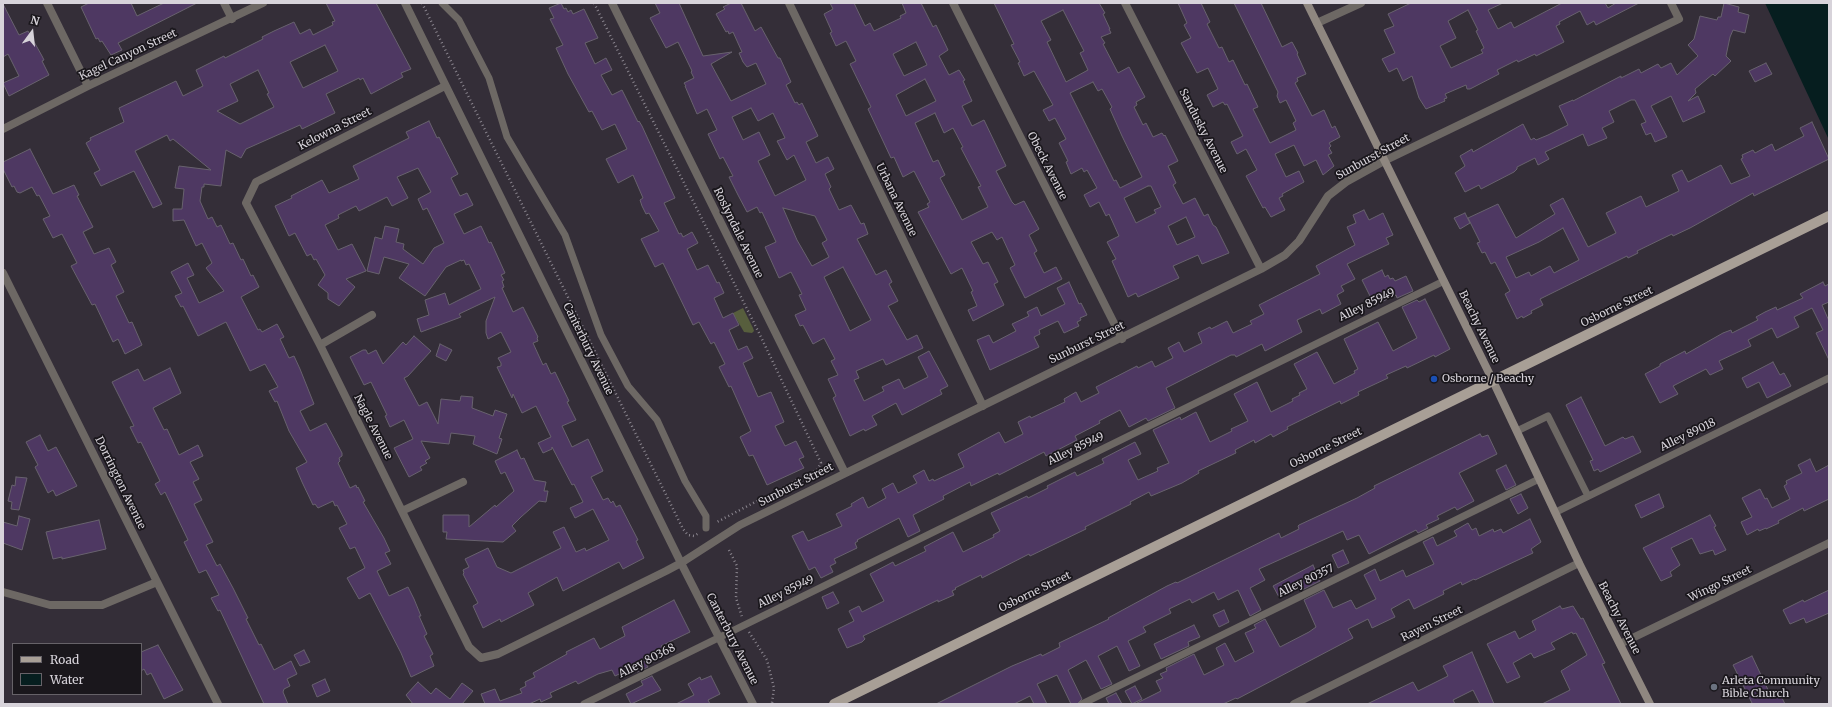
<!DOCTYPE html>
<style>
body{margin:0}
#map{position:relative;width:1832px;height:707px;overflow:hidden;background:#342e38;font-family:Merriweather,serif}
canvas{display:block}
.frame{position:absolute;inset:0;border:4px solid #d7d3da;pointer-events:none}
.legend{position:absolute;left:12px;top:643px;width:130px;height:52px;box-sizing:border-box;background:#1a171c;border:1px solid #666268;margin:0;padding:5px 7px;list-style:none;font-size:12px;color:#d7d3da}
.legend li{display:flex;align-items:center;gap:8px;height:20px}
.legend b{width:20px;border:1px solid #666268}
.north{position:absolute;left:12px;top:12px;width:40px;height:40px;-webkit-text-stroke:3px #1a171c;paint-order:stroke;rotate:15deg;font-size:11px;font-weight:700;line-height:16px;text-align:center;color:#d7d3da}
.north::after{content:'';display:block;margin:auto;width:14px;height:18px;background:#d7d3da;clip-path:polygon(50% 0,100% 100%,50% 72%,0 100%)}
</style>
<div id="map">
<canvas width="1832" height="707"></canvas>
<div class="frame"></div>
<ul class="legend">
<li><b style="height:5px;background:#a89f96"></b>Road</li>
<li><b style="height:11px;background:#061e1f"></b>Water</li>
</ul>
<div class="north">N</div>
</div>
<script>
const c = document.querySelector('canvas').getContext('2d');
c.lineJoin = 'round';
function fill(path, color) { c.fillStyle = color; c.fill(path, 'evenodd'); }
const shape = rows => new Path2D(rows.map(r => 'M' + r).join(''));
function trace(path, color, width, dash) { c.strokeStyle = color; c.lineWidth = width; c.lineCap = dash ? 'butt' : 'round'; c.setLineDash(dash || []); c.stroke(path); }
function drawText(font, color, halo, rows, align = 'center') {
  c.font = font + ' Merriweather,serif'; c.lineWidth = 3.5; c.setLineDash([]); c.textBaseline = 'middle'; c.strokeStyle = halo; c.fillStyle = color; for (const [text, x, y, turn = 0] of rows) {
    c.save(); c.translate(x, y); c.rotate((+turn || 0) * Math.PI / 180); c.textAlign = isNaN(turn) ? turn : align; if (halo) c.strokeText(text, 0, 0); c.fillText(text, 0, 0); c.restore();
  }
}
fill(shape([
 [743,308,753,328,754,331,752,333,744,332,733,313]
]), '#575e3d');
fill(shape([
 [1765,3,1829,4,1829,140]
]), '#061e1f');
const building = shape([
 [89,3,131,3,137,16,164,3,197,3,118,43,122,50,111,55,102,41,100,42,98,38,96,39,81,7,89,3],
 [326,3,376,3,411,69,401,73,403,77,371,94,363,78,360,80,359,78,326,94,335,113,302,129,300,125,246,149,241,158,226,150,221,186,204,184,204,187,202,187,200,201,208,219,212,217,217,227,221,225,230,244,233,243,241,260,243,259,251,276,253,275,259,287,241,297,258,330,260,329,262,332,277,324,284,337,280,339,289,358,294,356,300,369,314,404,300,411,310,431,326,423,342,453,342,456,339,458,340,461,338,463,350,488,356,485,357,488,358,487,365,501,363,502,384,538,390,551,385,553,391,564,377,571,389,596,408,587,414,599,421,616,419,616,427,634,424,636,433,654,430,656,434,666,411,677,401,653,370,593,359,599,347,578,365,568,355,547,350,549,339,528,347,524,337,505,335,506,333,501,318,508,315,504,313,505,302,482,296,468,307,462,289,431,277,401,275,402,269,391,278,387,265,364,250,371,226,322,198,336,183,306,181,307,175,296,182,293,171,272,188,263,194,275,187,278,199,303,224,291,206,268,212,263,202,243,196,246,184,220,173,221,173,209,182,209,184,189,175,188,179,166,211,170,173,139,170,141,167,135,135,151,162,204,153,208,134,171,101,186,94,173,100,170,86,143,91,140,90,138,124,122,119,108,176,81,183,96,203,86,196,70,224,56,225,58,263,39,262,37,274,31,294,22,300,34,310,29,313,35,333,25,332,22,335,21,326,3],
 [325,45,338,71,303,88,290,62,325,45],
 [258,70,269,93,267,94,274,107,240,124,217,111,238,101,230,84,258,70],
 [561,3,564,9,566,8,568,12,571,10,573,14,584,9,598,38,585,43,595,64,606,58,612,70,601,75,612,95,622,90,638,122,639,121,642,126,675,198,664,203,679,234,681,233,683,237,692,232,698,243,687,249,697,270,708,265,717,283,719,282,724,293,714,298,723,318,733,313,739,325,729,330,738,350,747,346,753,358,743,363,758,397,771,392,784,422,775,426,785,446,796,441,804,457,799,459,804,468,767,485,753,455,749,456,740,437,751,431,731,386,729,387,719,367,725,364,714,342,711,344,699,322,693,325,663,263,655,267,641,239,659,231,649,213,646,214,642,206,640,200,643,198,633,175,618,183,606,159,627,149,615,124,602,130,592,111,589,112,568,74,556,48,563,45,550,19,554,18,549,8,561,3],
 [655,3,679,3,703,56,732,52,711,64,731,101,766,84,756,63,747,67,743,62,739,53,742,52,733,32,729,34,728,31,726,32,716,14,725,9,723,7,731,3,741,3,755,31,761,27,778,58,780,58,791,82,786,85,795,103,797,102,799,105,802,103,818,136,806,142,816,163,828,157,834,169,825,174,831,187,829,189,839,210,851,205,861,224,864,223,868,234,857,239,876,275,886,270,892,282,889,284,898,301,888,306,907,340,917,335,923,348,886,365,883,359,856,371,859,378,854,380,864,401,884,391,882,387,899,379,904,389,928,377,918,357,929,351,948,386,940,390,942,394,902,415,896,403,872,416,877,425,865,431,864,429,850,436,833,398,836,396,828,379,838,375,831,361,835,359,824,338,813,344,803,325,800,326,795,315,806,310,799,295,802,294,791,272,779,278,765,247,776,242,762,212,760,213,757,207,747,212,738,195,729,177,733,176,723,157,720,159,708,134,717,130,707,109,697,114,685,86,686,86,684,83,694,78,691,72,692,71,678,42,666,48,650,18,660,13,655,3],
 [751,108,758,121,773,113,785,138,777,141,787,160,794,155,806,180,775,196,758,161,770,155,759,132,743,140,732,117,751,108],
 [783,208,815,216,827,240,822,243,829,257,812,266,797,240,783,208],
 [843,267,871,320,850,331,824,277,843,267],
 [830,3,854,3,865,26,870,23,874,31,901,18,900,16,906,13,902,3,921,3,933,27,936,25,948,50,939,56,949,75,959,70,965,80,963,81,972,101,962,106,972,126,984,120,1006,166,996,171,1012,202,1015,205,1024,201,1039,229,1029,235,1037,251,1034,253,1044,273,1056,267,1062,279,1025,298,1010,268,1015,265,1002,237,997,240,992,232,971,242,983,264,988,262,998,282,994,284,1004,305,973,321,968,310,977,306,971,292,973,291,962,268,951,274,918,212,929,207,927,204,930,202,914,171,903,177,894,157,891,158,868,109,871,107,850,64,856,61,846,41,836,46,830,33,832,32,824,14,833,9,830,3],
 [916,42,927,65,904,76,893,54,916,42],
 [925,79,936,101,906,116,896,95,925,79],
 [935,113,944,133,953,128,963,147,961,148,981,186,978,187,988,207,962,220,940,178,945,175,938,160,933,162,915,123,935,113],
 [994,3,1099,3,1105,13,1103,14,1110,29,1109,29,1111,33,1101,37,1105,43,1103,44,1118,73,1129,67,1145,97,1136,102,1137,105,1134,107,1143,125,1146,123,1153,137,1162,133,1164,136,1165,135,1178,161,1168,166,1176,183,1173,185,1183,204,1195,198,1204,216,1208,214,1213,225,1216,227,1229,253,1202,264,1198,255,1173,266,1179,278,1138,297,1136,293,1128,297,1112,261,1116,259,1107,242,1119,236,1109,214,1106,216,1099,202,1090,207,1084,195,1097,188,1087,170,1084,172,1082,168,1071,174,1066,162,1068,161,1059,143,1066,139,1055,118,1049,121,1043,110,1053,105,1034,71,1024,76,1018,63,1020,62,1011,45,1014,44,994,3],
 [1063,10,1084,51,1080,53,1088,70,1066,82,1047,42,1051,40,1041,21,1063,10],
 [1093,82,1098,91,1102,89,1112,107,1110,109,1122,136,1142,177,1120,188,1116,180,1114,181,1070,93,1093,82],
 [1148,186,1151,186,1161,207,1154,210,1156,213,1136,223,1124,198,1148,186],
 [1186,217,1195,237,1177,245,1168,226,1186,217],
 [1178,3,1201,3,1210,22,1207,24,1219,48,1222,47,1229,62,1233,60,1245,85,1247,84,1258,107,1253,109,1270,143,1296,130,1293,123,1296,121,1286,100,1280,103,1277,96,1278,92,1234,3,1261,3,1282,47,1292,42,1298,53,1297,54,1306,74,1297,78,1298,81,1295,83,1312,116,1324,110,1332,128,1335,126,1340,137,1329,143,1331,146,1329,148,1332,153,1328,155,1334,166,1323,175,1316,160,1304,166,1294,145,1275,154,1286,177,1299,171,1304,182,1282,194,1283,196,1279,198,1285,210,1271,217,1265,207,1263,208,1246,176,1257,170,1246,149,1237,154,1231,142,1243,136,1227,104,1225,105,1223,102,1213,107,1207,95,1218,89,1208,68,1197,73,1181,43,1191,38,1184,25,1187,23,1178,3],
 [1411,3,1503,3,1488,10,1498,29,1511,22,1514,28,1562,3,1605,3,1608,8,1616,3,1639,3,1596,25,1594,21,1587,25,1580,11,1559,22,1560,24,1556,26,1564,42,1536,56,1535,54,1518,62,1517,60,1497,70,1499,74,1470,89,1467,89,1466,85,1445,94,1447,98,1444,99,1445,101,1426,109,1419,98,1412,76,1403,81,1397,68,1389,72,1382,59,1395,53,1384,30,1394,26,1388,14,1411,3],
 [1468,10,1478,30,1476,31,1484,48,1481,50,1483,53,1451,68,1440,46,1456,38,1448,21,1468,10],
 [1724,3,1739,7,1738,12,1749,15,1745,33,1733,30,1730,37,1726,56,1731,61,1715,76,1713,74,1695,89,1696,93,1688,101,1698,96,1705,112,1683,122,1671,96,1651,106,1667,137,1655,142,1651,133,1646,135,1641,124,1646,122,1635,100,1631,100,1609,111,1614,122,1602,128,1607,138,1588,146,1583,134,1545,152,1549,159,1538,165,1535,158,1517,167,1517,169,1514,172,1481,189,1479,185,1465,192,1455,173,1465,166,1460,156,1472,149,1473,152,1523,124,1531,140,1534,138,1536,140,1548,135,1568,125,1559,106,1573,100,1573,101,1621,76,1621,78,1639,69,1641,73,1658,64,1661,68,1671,63,1677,75,1698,56,1688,45,1694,39,1700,16,1717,20,1718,17,1721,17,1724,3],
 [3,4,19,35,28,31,42,56,44,60,42,61,49,75,9,96,3,83,19,76,8,54,3,57,3,4],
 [1766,63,1772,74,1755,82,1749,71,1766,63],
 [429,121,437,138,439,137,458,174,451,178,460,196,467,193,473,205,454,214,464,234,481,226,489,243,491,242,505,273,501,275,504,280,502,281,504,287,502,288,513,312,523,307,538,337,537,338,538,341,533,343,543,365,546,363,551,374,555,372,569,401,567,402,576,420,562,426,572,447,588,439,603,471,591,477,603,500,608,498,611,503,613,501,616,507,620,505,638,540,636,541,644,558,623,569,619,562,563,591,557,577,528,593,534,605,501,622,500,619,483,628,473,606,478,603,463,574,464,573,463,570,469,567,465,559,488,548,497,567,511,573,561,548,553,532,564,527,576,552,585,548,586,551,609,540,593,509,575,518,570,508,583,502,574,484,572,485,552,447,552,449,543,453,538,443,551,437,536,406,522,413,513,394,512,398,497,367,501,366,501,363,498,358,511,352,501,332,488,339,486,333,486,321,495,297,459,314,461,317,421,332,417,319,429,315,425,300,445,293,449,305,481,289,469,264,466,265,464,260,461,261,461,260,446,267,425,296,399,278,409,264,384,257,379,274,367,271,375,237,382,239,385,226,399,229,396,242,404,244,403,249,423,264,434,248,444,243,427,208,423,210,418,199,431,192,418,168,397,177,408,198,392,206,387,197,359,211,356,206,338,215,339,218,325,225,338,250,352,244,366,271,346,279,355,287,339,306,328,299,328,293,318,285,325,275,316,259,314,260,311,254,307,256,295,233,289,236,275,206,292,198,291,196,322,180,329,193,359,179,353,166,409,138,406,132,429,121],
 [1812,122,1829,159,1754,196,1753,193,1690,228,1673,236,1672,234,1637,251,1638,253,1628,258,1627,256,1540,299,1543,305,1531,311,1532,313,1523,318,1522,316,1517,319,1505,294,1510,291,1495,262,1491,264,1485,252,1482,253,1477,243,1480,242,1468,218,1498,204,1516,238,1555,214,1550,205,1563,198,1588,247,1616,233,1606,213,1641,196,1646,207,1679,191,1672,175,1682,170,1688,182,1721,165,1731,184,1750,176,1741,159,1743,158,1742,155,1753,150,1755,153,1772,144,1775,151,1804,136,1800,128,1812,122],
 [1563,228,1579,260,1554,273,1550,266,1531,276,1529,272,1516,278,1506,257,1539,242,1563,228],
 [30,149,53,194,74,185,79,195,77,196,93,227,83,232,94,254,109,248,116,262,111,265,124,292,116,296,129,323,132,322,142,345,125,354,118,339,113,342,95,304,92,305,71,266,77,263,62,234,53,238,43,219,50,216,39,195,37,196,32,187,20,193,17,192,14,186,12,187,3,169,3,162,30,149],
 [1364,210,1369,220,1383,213,1393,235,1386,238,1389,244,1347,264,1355,279,1341,286,1344,291,1337,295,1341,304,1322,314,1320,309,1297,320,1302,332,1265,351,1262,344,1236,357,1235,355,1231,355,1166,388,1175,408,1148,421,1146,418,1129,427,1120,410,1099,421,1100,423,1075,436,1077,440,1046,456,1044,452,999,475,998,473,971,486,970,482,943,496,944,499,913,515,920,531,908,537,899,518,857,540,858,541,855,543,857,548,834,559,836,563,830,566,833,572,821,578,815,567,809,570,792,536,803,531,808,541,842,526,836,514,852,506,851,504,863,497,868,508,886,498,882,489,893,483,898,493,917,483,913,476,924,470,929,481,933,479,934,481,964,467,958,454,999,432,1005,443,1023,434,1018,422,1030,416,1031,418,1065,402,1064,399,1076,392,1081,402,1099,393,1096,387,1137,366,1138,368,1152,361,1155,367,1173,358,1168,348,1179,342,1184,352,1202,343,1198,333,1210,327,1211,329,1227,321,1233,333,1252,324,1250,321,1264,314,1259,305,1320,274,1316,266,1355,245,1347,227,1356,223,1353,215,1364,210],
 [1465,213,1470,223,1460,229,1454,218,1465,213],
 [1382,270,1385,277,1388,275,1390,279,1393,278,1395,281,1406,276,1413,291,1397,298,1396,295,1379,303,1376,295,1371,298,1362,280,1382,270],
 [1069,282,1079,304,1081,303,1087,315,1080,318,1081,320,1077,322,1079,326,1064,333,1058,321,1039,330,1040,334,1034,337,1039,347,990,370,977,340,989,335,993,343,1016,331,1012,324,1029,316,1027,312,1037,307,1041,316,1065,304,1057,288,1069,282],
 [1823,282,1825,286,1829,284,1829,302,1822,305,1829,321,1829,360,1816,333,1823,330,1812,308,1794,317,1799,327,1777,338,1772,328,1748,340,1751,346,1719,361,1723,369,1710,375,1706,369,1673,386,1678,394,1660,403,1645,374,1660,366,1660,364,1685,351,1686,354,1723,333,1731,330,1732,333,1758,320,1756,317,1765,312,1776,307,1777,310,1803,298,1800,294,1823,282],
 [1425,299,1450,349,1435,357,1434,355,1407,368,1406,366,1386,375,1388,378,1358,392,1359,395,1341,404,1340,401,1287,427,1288,429,1273,437,1271,434,1255,443,1254,440,1235,450,1236,453,1198,471,1199,473,1182,483,1151,496,1149,492,1130,502,1131,504,1085,527,1086,529,1030,556,1029,554,982,578,981,575,955,588,956,589,952,591,954,595,938,602,938,600,863,636,865,639,862,642,847,648,838,629,854,621,849,611,859,606,862,612,884,601,870,574,893,562,895,566,926,551,924,547,953,532,963,552,994,537,993,535,1000,531,991,513,1027,496,1028,498,1048,488,1047,486,1075,472,1077,476,1104,463,1102,459,1135,442,1141,454,1128,460,1138,480,1158,471,1157,468,1169,463,1153,430,1180,417,1181,420,1196,412,1210,442,1232,431,1231,429,1248,421,1234,394,1257,382,1271,412,1293,401,1292,399,1300,395,1299,393,1307,389,1294,364,1317,352,1334,384,1355,373,1354,371,1358,369,1344,339,1378,322,1393,351,1417,338,1402,307,1417,300,1419,302,1425,299],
 [414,336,431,351,408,376,404,378,419,406,427,402,438,424,441,399,460,401,461,396,473,397,472,408,493,416,495,410,507,414,499,438,502,439,497,454,473,444,475,436,451,433,449,444,421,441,430,458,425,461,427,463,420,467,422,470,409,477,394,448,413,439,404,420,390,427,385,416,387,415,371,382,364,385,350,357,363,350,366,350,368,354,376,350,383,364,403,342,406,345,414,336],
 [440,344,452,350,446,361,436,356,440,344],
 [1773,362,1780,375,1784,373,1791,386,1767,398,1759,382,1747,388,1742,378,1773,362],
 [170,368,181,393,153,408,164,430,167,429,179,455,198,445,203,456,190,462,199,479,193,482,202,500,194,504,213,542,206,545,217,566,220,564,233,588,248,618,246,619,259,645,261,644,274,670,291,661,297,674,287,679,290,686,284,689,283,692,288,704,264,704,220,610,218,611,211,598,219,595,206,570,199,573,184,542,188,540,165,492,161,495,155,484,160,481,141,442,138,443,130,427,134,426,112,382,138,369,144,381,170,368],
 [1581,397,1605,446,1623,437,1625,439,1633,436,1641,452,1600,472,1598,469,1594,471,1590,461,1593,460,1566,405,1581,397],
 [1480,434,1482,437,1488,435,1497,454,1459,473,1474,501,1457,510,1455,507,1437,516,1439,519,1426,525,1428,528,1418,533,1416,530,1369,554,1359,535,1347,540,1343,531,1259,569,1265,580,1250,588,1261,610,1250,616,1238,590,1218,600,1214,592,1192,603,1190,599,1169,609,1171,613,1143,627,1146,632,1128,641,1140,666,1129,671,1117,646,1098,656,1112,684,1101,689,1086,660,1068,670,1082,699,1077,704,1071,704,1057,675,1037,684,1047,704,1034,704,1030,696,1014,704,936,704,1012,666,1041,654,1042,656,1060,647,1059,643,1109,619,1108,618,1167,586,1176,582,1177,583,1279,533,1281,538,1299,529,1298,526,1299,525,1357,498,1375,488,1374,486,1480,434],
 [40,435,48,451,56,447,77,486,56,496,53,490,48,493,35,467,38,465,26,442,40,435],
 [517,450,521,459,524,458,534,480,546,482,544,491,548,491,546,502,539,501,521,517,512,526,516,531,503,542,446,539,447,532,443,532,443,515,469,515,469,527,495,505,496,507,514,491,505,472,501,474,495,461,517,450],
 [1810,459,1816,472,1829,465,1829,499,1804,511,1803,508,1778,521,1779,523,1766,529,1766,528,1759,531,1758,529,1747,535,1741,522,1752,517,1742,498,1760,489,1765,499,1767,498,1772,508,1790,499,1784,486,1787,484,1786,481,1802,473,1798,465,1810,459],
 [1506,465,1516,485,1506,490,1496,470,1506,465],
 [16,477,27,478,19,510,11,509,12,502,8,501,12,485,15,486,16,477],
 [1521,494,1528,508,1518,514,1510,499,1521,494],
 [1659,494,1664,507,1641,518,1635,505,1659,494],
 [1710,515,1716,526,1714,527,1726,550,1715,555,1713,550,1700,554,1692,538,1671,548,1680,565,1670,572,1672,576,1661,581,1643,548,1710,515],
 [19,516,30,519,22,550,3,543,3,522,17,526,19,516],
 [1530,519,1541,542,1531,549,1533,553,1475,580,1474,579,1462,585,1461,582,1443,591,1444,594,1414,609,1409,599,1391,609,1395,617,1372,628,1368,619,1348,629,1353,638,1237,699,1236,698,1223,704,1135,704,1161,691,1156,681,1163,678,1160,674,1167,671,1166,668,1194,654,1204,675,1224,665,1216,648,1225,643,1235,662,1254,652,1245,633,1256,628,1254,625,1265,619,1280,647,1309,632,1316,627,1304,600,1324,590,1333,608,1351,600,1356,609,1376,599,1364,575,1375,569,1380,581,1403,570,1406,577,1434,564,1423,542,1433,537,1437,546,1457,536,1454,531,1468,523,1472,530,1476,528,1479,536,1493,529,1494,532,1501,529,1503,533,1530,519],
 [99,520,106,549,62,559,62,557,53,559,46,532,99,520],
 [1343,550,1349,563,1338,568,1332,555,1343,550],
 [1313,565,1320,581,1300,591,1298,587,1279,597,1273,586,1313,565],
 [1829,590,1829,613,1806,623,1804,618,1790,624,1783,610,1803,600,1804,602,1829,590],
 [833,592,839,603,827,609,822,597,833,592],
 [674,600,690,632,661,646,663,649,643,659,648,667,637,672,634,667,615,676,612,670,598,674,578,684,576,681,550,693,552,697,541,702,540,699,529,704,485,704,481,694,495,689,500,701,522,693,520,689,526,686,525,682,535,677,533,673,567,654,566,652,594,638,600,649,625,636,622,627,674,600],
 [1560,606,1562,609,1573,606,1581,619,1583,618,1605,663,1602,664,1621,704,1542,704,1570,690,1561,671,1587,655,1576,633,1573,634,1572,632,1551,643,1555,649,1534,658,1531,653,1513,663,1520,677,1507,683,1487,644,1515,631,1519,639,1536,630,1532,621,1560,606],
 [1224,610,1229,622,1219,627,1213,615,1224,610],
 [1194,625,1200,637,1188,642,1189,646,1161,659,1154,644,1194,625],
 [158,645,183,690,164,699,151,673,147,675,144,669,141,671,141,652,158,645],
 [304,650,310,662,300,666,294,655,304,650],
 [1472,652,1494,704,1480,704,1473,690,1453,700,1455,704,1367,704,1413,682,1418,691,1448,676,1443,666,1472,652],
 [1752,656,1770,694,1778,690,1785,704,1750,704,1752,703,1733,665,1752,656],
 [652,676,661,690,631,704,626,694,643,685,641,681,652,676],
 [711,676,720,694,708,700,710,704,676,704,694,695,688,684,700,677,701,680,711,676],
 [325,679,330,691,317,697,312,685,325,679],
 [418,682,431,694,436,688,450,699,462,683,473,691,462,704,413,704,406,695,418,682],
 [1135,686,1142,699,1132,704,1125,691,1135,686],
 [1116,693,1122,704,1109,704,1106,698,1116,693]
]);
fill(building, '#4e3862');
trace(building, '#68626e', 1);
trace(shape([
 [422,3,683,529,688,535,694,536,699,533],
 [594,3,760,335,821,463,817,470,809,474,715,523],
 [729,550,737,566,736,598,742,617],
 [749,632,767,660,774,688,772,703]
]), '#8b868f', 2.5, [1, 3]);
trace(shape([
 [442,3,459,20,489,78,507,137,565,235,601,335,628,386,657,420,685,481,706,516,706,528],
 [1517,431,1548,416,1588,496],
 [1556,512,1829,378],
 [584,704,1444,281],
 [1082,704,1539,479]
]), '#6d6864', 7);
trace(shape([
 [47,3,88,86],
 [224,3,232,19],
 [405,3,681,563,753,704],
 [612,3,845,473],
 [789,3,983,406],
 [953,3,1122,339],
 [1125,3,1261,269],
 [1317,23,1361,3],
 [445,86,256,182,246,203,320,345,469,647,481,658,498,654,666,571,681,563,740,525,1261,269,1285,255,1299,241,1328,196,1346,182,1384,161,1679,19,1671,3],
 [3,129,88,86,263,3],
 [3,273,218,704],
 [320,345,372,315],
 [402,511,463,482],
 [3,592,50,605,102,605,157,582],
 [1620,644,1829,543],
 [1294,704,1579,563]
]), '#6d6864', 8);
trace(shape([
 [1307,3,1493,381,1579,563,1650,704]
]), '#8f8780', 8);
trace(shape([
 [834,704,1829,216]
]), '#a89f96', 10);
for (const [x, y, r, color] of [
 [1434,379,4,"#1a4fb4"],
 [1714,687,4,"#6b7280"]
]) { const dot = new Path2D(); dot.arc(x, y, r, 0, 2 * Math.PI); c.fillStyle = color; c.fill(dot); trace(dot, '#1a171c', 1.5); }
drawText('11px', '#d7d3da', '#1a171c', [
 ["Kagel Canyon Street",128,55,-25],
 ["Kelowna Street",335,129,-27],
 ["Sandusky Avenue",1203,131,63],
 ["Sunburst Street",1373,157,-29],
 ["Obeck Avenue",1047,166,63],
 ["Urbana Avenue",896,200,64],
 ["Roslyndale Avenue",738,233,64],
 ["Alley 85949",1367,305,-26],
 ["Osborne Street",1617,307,-26],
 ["Beachy Avenue",1479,327,64],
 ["Sunburst Street",1087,343,-26],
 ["Canterbury Avenue",588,349,64],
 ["Nagle Avenue",373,427,63],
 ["Alley 89018",1688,435,-26],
 ["Osborne Street",1326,448,-26],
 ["Alley 85949",1076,449,-26],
 ["Dorrington Avenue",120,483,64],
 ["Sunburst Street",796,485,-27],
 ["Alley 80357",1306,581,-26],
 ["Wingo Street",1720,584,-26],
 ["Alley 85949",786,592,-26],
 ["Osborne Street",1035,592,-26],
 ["Beachy Avenue",1619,618,63],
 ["Rayen Street",1432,624,-26],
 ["Canterbury Avenue",732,639,63],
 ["Alley 80368",647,661,-27]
]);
drawText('11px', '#d7d3da', '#1a171c', [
 ["Osborne / Beachy",1442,379],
 ["Arleta Community",1722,681],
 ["Bible Church",1722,694]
], 'left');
</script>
